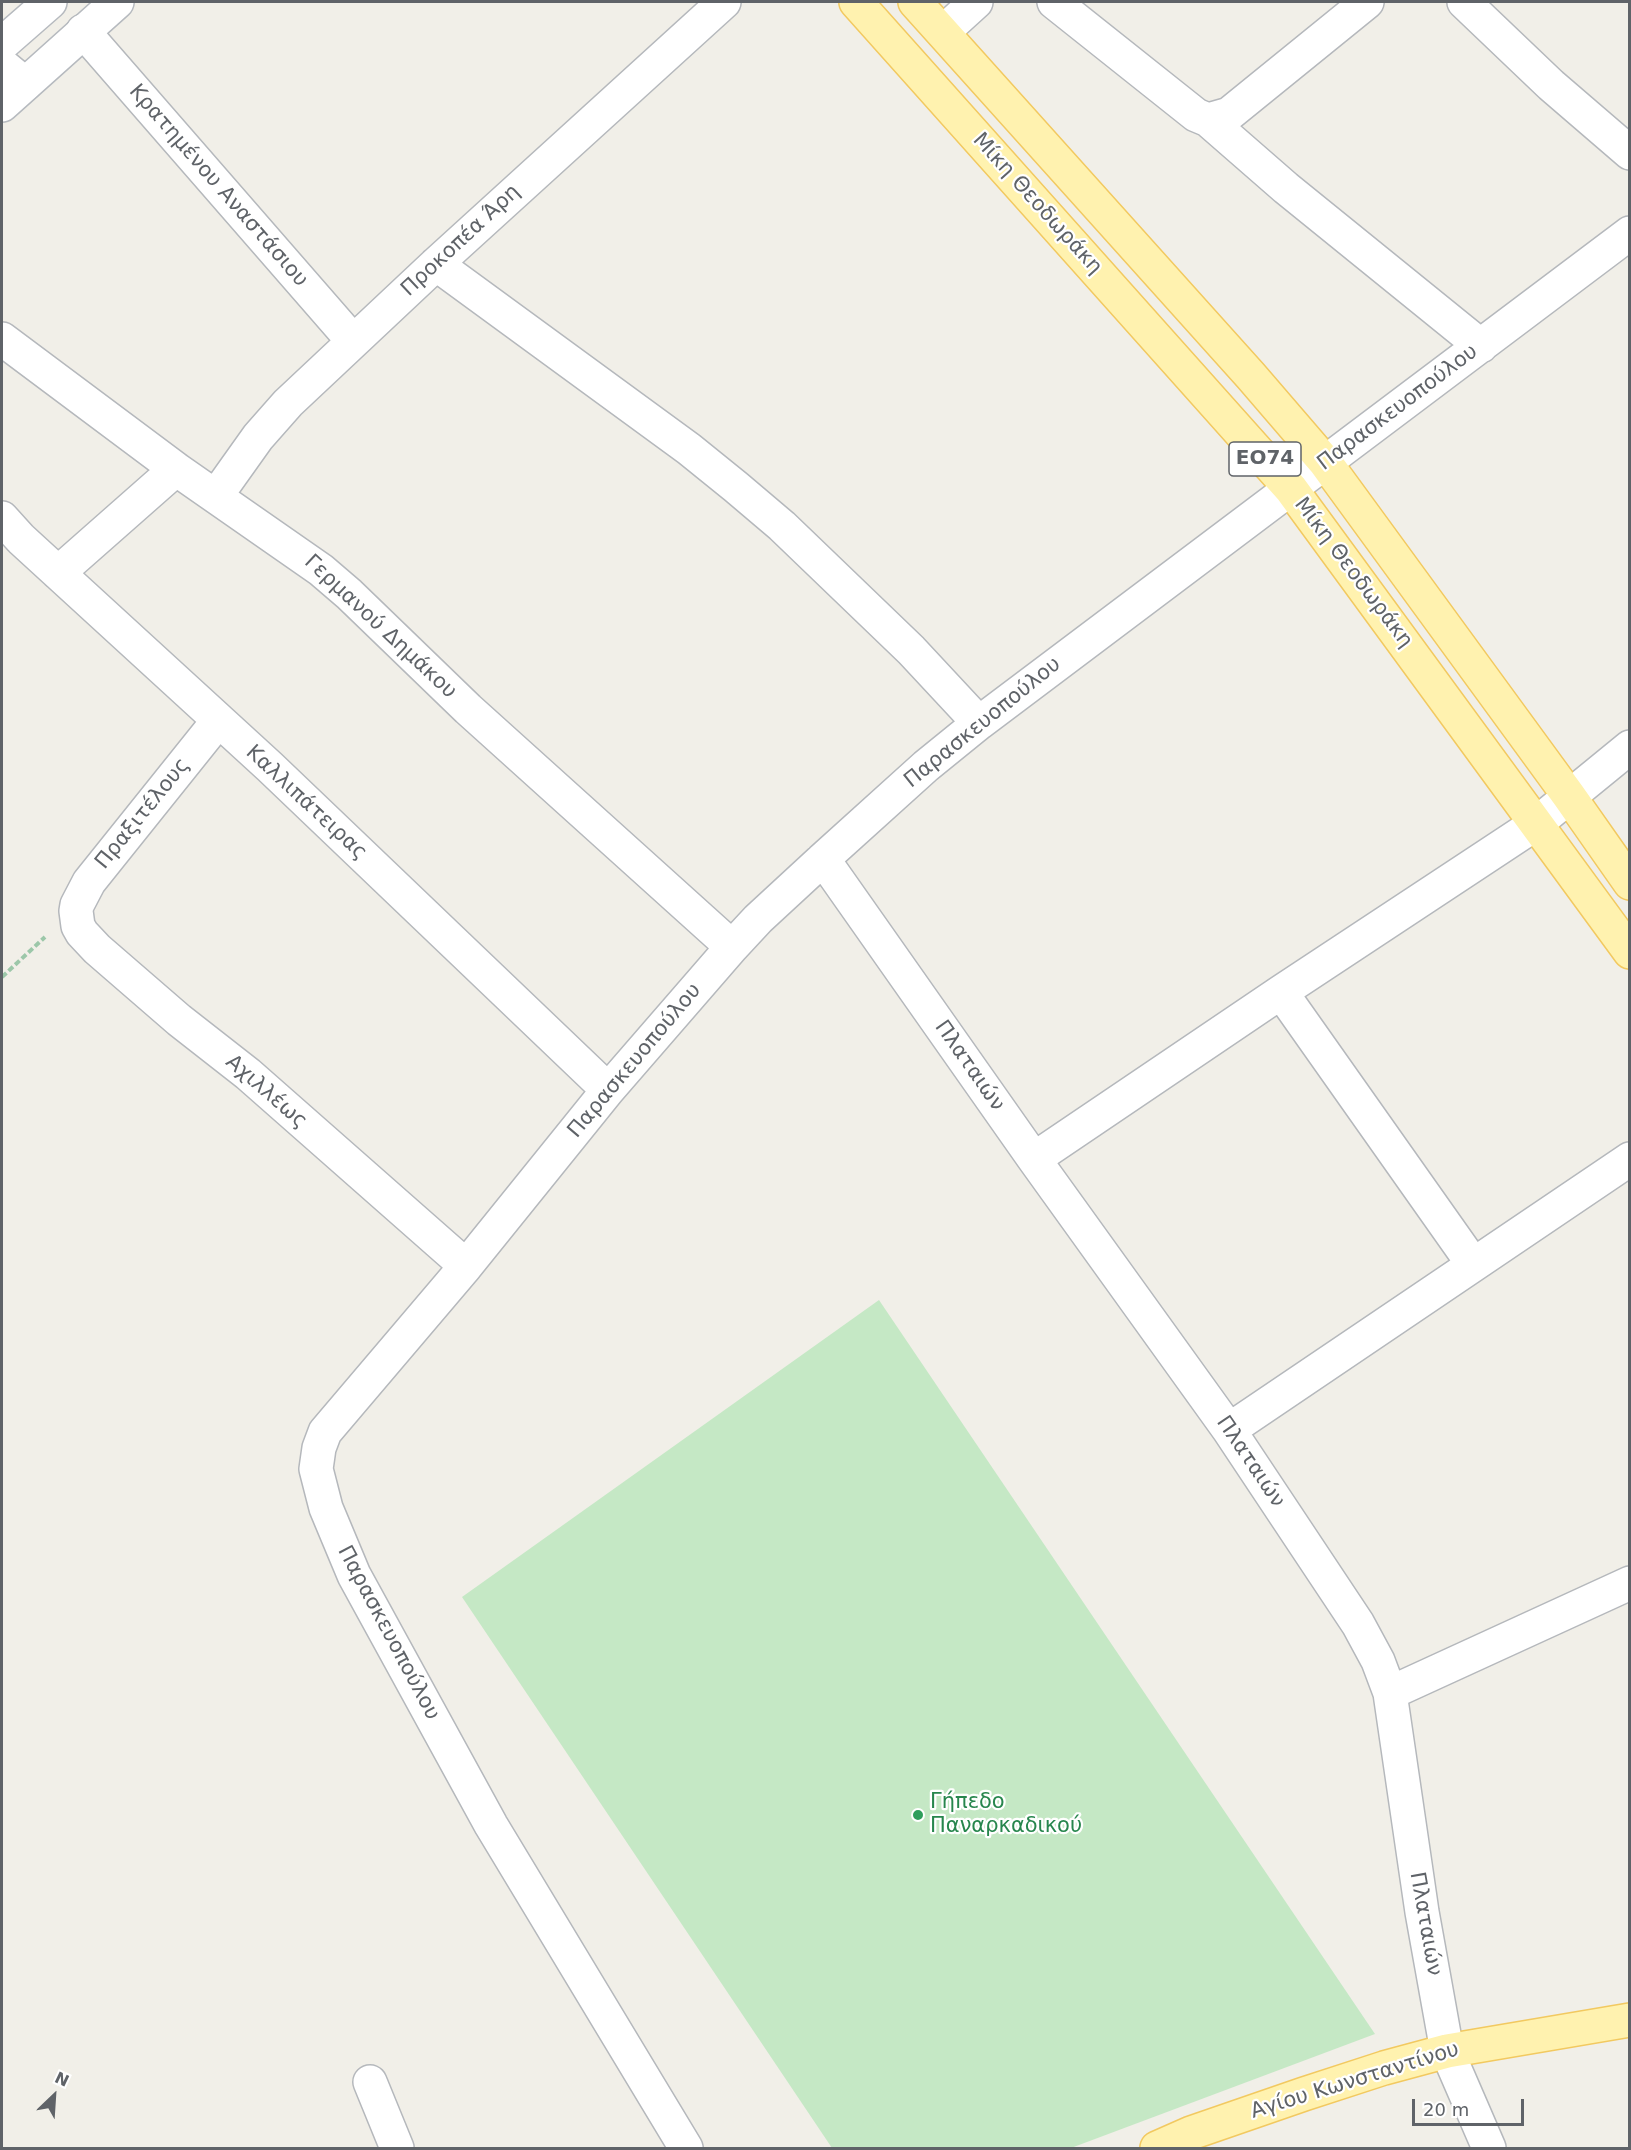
<!DOCTYPE html>
<meta charset="utf-8">
<style>
body{margin:0}
#map{position:relative;width:1631px;height:2150px;overflow:hidden;background:#f1efe8;font-family:"DejaVu Sans",sans-serif}
canvas{display:block}
.frame{position:absolute;inset:0;border:3px solid #5f6368;pointer-events:none}
.north{position:absolute;left:24px;top:2066px;width:60px;height:60px;-webkit-text-stroke:4px #fff;paint-order:stroke;rotate:25deg;font-size:16px;font-weight:700;line-height:24px;text-align:center;color:#5f6368}
.north::after{content:'';display:block;margin:auto;width:21px;height:27px;background:#5f6368;clip-path:polygon(50% 0,100% 100%,50% 72%,0 100%)}
.scale{position:absolute;left:1412px;top:2099px;width:112px;height:27px;box-sizing:border-box;border:3px solid #5f6368;border-top:0;padding-left:8px;font-size:18px;line-height:21px;white-space:nowrap;color:#5f6368;-webkit-text-stroke:4px #fff;paint-order:stroke}
</style>
<div id="map">
<canvas width="1631" height="2150"></canvas>
<div class="frame"></div>
<div class="north">N</div>
<div class="scale">20 m</div>
</div>
<script>
const c = document.querySelector('canvas').getContext('2d');
c.lineJoin = 'round';
function fill(path, color) { c.fillStyle = color; c.fill(path, 'evenodd'); }
const shape = rows => new Path2D(rows.map(r => 'M' + r).join(''));
function trace(path, color, width, dash) { c.strokeStyle = color; c.lineWidth = width; c.lineCap = dash ? 'butt' : 'round'; c.setLineDash(dash || []); c.stroke(path); }
function drawText(font, color, halo, rows, align = 'center') {
  c.font = font + ' "DejaVu Sans",sans-serif'; c.lineWidth = 4.5; c.setLineDash([]); c.textBaseline = 'middle'; c.strokeStyle = halo; c.fillStyle = color; for (const [text, x, y, turn = 0] of rows) {
    c.save(); c.translate(x, y); c.rotate((+turn || 0) * Math.PI / 180); c.textAlign = isNaN(turn) ? turn : align; if (halo) c.strokeText(text, 0, 0); c.fillText(text, 0, 0); c.restore();
  }
}
fill(shape([
 [879,1300,1375,2034,1071,2148,832,2148,462,1597]
]), '#c5e8c5');
const minor = shape([
 [1054,2,1196,115,1208,120,1229,114,1367,2],
 [1464,2,1551,85,1630,153],
 [83,31,353,341],
 [943,32,976,2],
 [2,65,25,84],
 [1208,120,1286,188,1481,346],
 [436,264,689,449,736,487,782,526,911,650,979,723],
 [2,339,176,469,321,570,349,594,468,709,732,947],
 [216,496,258,437,288,403,436,264,724,2],
 [2,518,21,539,270,767,608,1090],
 [58,573,176,469],
 [218,721,89,882,77,905,76,911,78,926,82,933,97,949,179,1020,248,1074,466,1266],
 [823,859,1034,1159,1229,1430,1358,1624,1378,1661,1390,1693,1422,1912,1447,2051,1489,2148],
 [1281,992,1473,1264],
 [1034,1159,1281,992,1537,823,1630,747],
 [1229,1430,1630,1159],
 [1390,1693,1630,1583],
 [370,2082,397,2148],
 [686,2148,491,1825,354,1575,326,1508,316,1469,319,1448,325,1432,466,1266,608,1090,732,947,758,919,823,859,926,766,979,723,1630,233]
]);
const secondary = shape([
 [2,44,50,2],
 [2,105,117,2]
]);
const primary = shape([
 [856,2,1291,489,1630,952],
 [915,2,1251,376,1325,462,1569,796,1630,883],
 [1157,2148,1191,2133,1304,2094,1384,2068,1447,2051,1630,2020]
]);
trace(minor, '#b5b8bc', 36);
trace(secondary, '#b6babf', 36);
trace(primary, '#f2c960', 36);
trace(shape([
 [2,977,45,937]
]), '#9cc7a9', 4, [6, 3]);
trace(minor, '#fff', 33);
trace(secondary, '#fff', 33);
trace(primary, '#fff2af', 33);
for (const [x, y, r, color] of [
 [918,1815,6,"#2e9e5b"]
]) { const dot = new Path2D(); dot.arc(x, y, r, 0, 2 * Math.PI); c.fillStyle = color; c.fill(dot); trace(dot, '#fff', 2); }
for (const [x, y, w] of [
 [1265,459,72]
]) { const box = new Path2D(); box.roundRect(x - w / 2, y - 17, w, 34, 4.5); c.fillStyle = '#fff'; c.fill(box); trace(box, '#5f6368', 1.5); }
drawText('bold 20px', '#5f6368', null, [
 ["ΕΟ74",1265,459]
]);
drawText('21px', '#5f6368', '#fff', [
 ["Κρατημένου Αναστάσιου",218,186,49],
 ["Μίκη Θεοδωράκη",1037,204,48],
 ["Προκοπέα Άρη",461,241,-43],
 ["Παρασκευοπούλου",1398,408,-37],
 ["Μίκη Θεοδωράκη",1353,573,53],
 ["Γερμανού Δημάκου",380,627,43],
 ["Παρασκευοπούλου",983,723,-39],
 ["Καλλιπάτειρας",306,803,43],
 ["Πραξιτέλους",143,814,-51],
 ["Παρασκευοπούλου",635,1061,-50],
 ["Πλαταιών",969,1066,55],
 ["Αχιλλέως",266,1092,41],
 ["Πλαταιών",1250,1462,56],
 ["Παρασκευοπούλου",388,1633,62],
 ["Πλαταιών",1425,1924,80],
 ["Αγίου Κωνσταντίνου",1355,2081,-17]
]);
drawText('21px', '#27864d', '#fff', [
 ["Γήπεδο",930,1803],
 ["Παναρκαδικού",930,1827]
], 'left');
</script>
